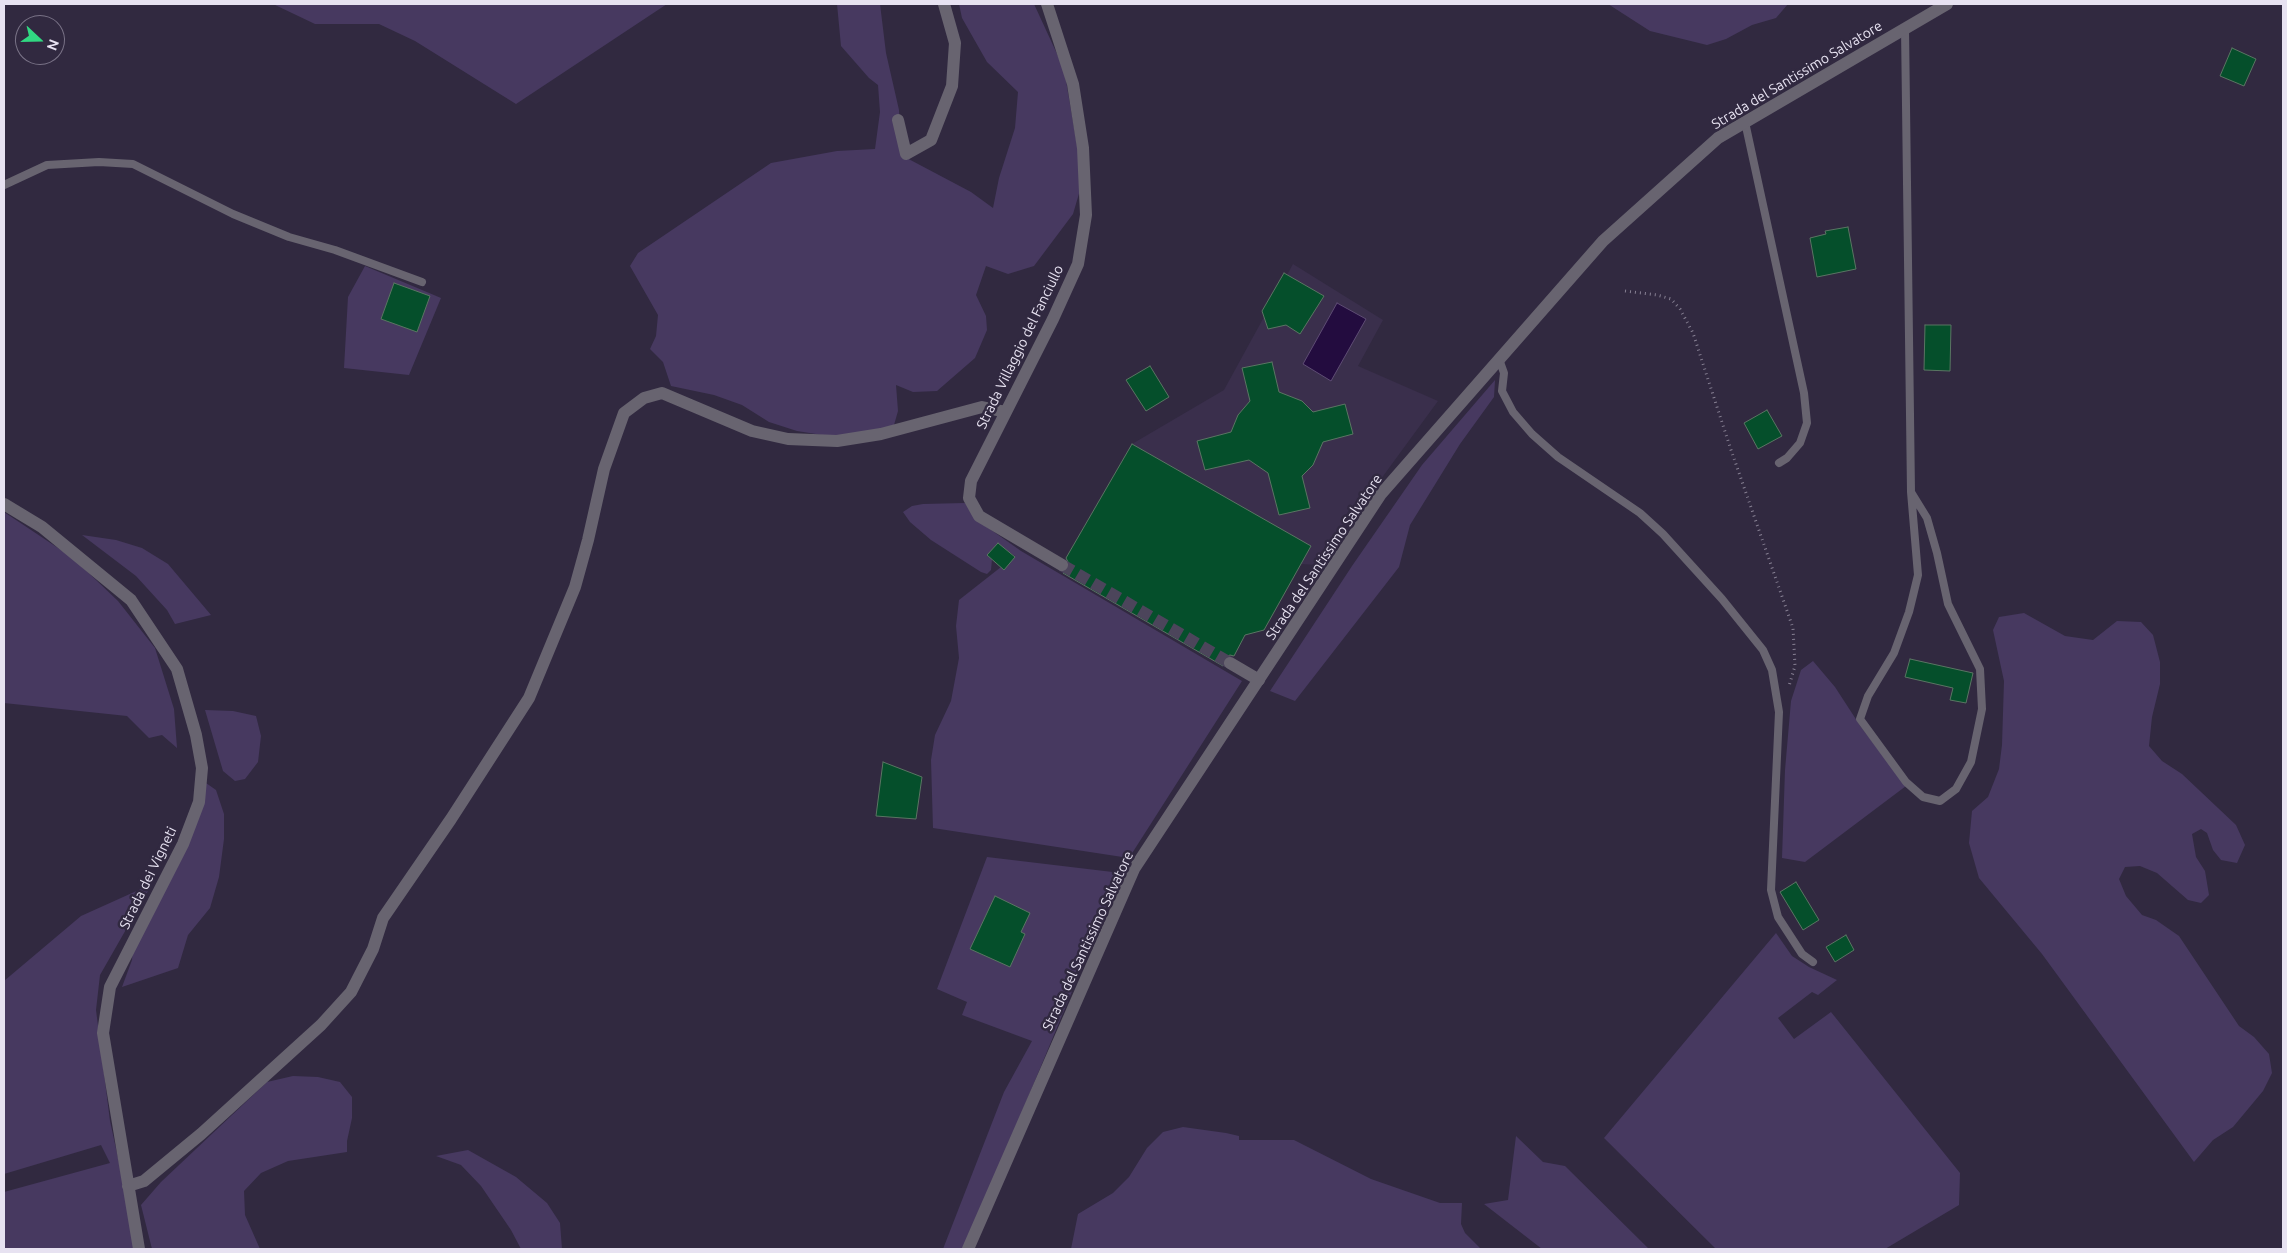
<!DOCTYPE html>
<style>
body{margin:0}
#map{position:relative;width:2287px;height:1253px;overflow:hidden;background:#312940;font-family:Ubuntu,sans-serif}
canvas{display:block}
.frame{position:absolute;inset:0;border:5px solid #e7e2f1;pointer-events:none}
.north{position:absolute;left:15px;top:15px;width:50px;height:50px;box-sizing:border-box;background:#312940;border:1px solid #7a7387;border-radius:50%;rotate:111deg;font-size:14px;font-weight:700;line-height:20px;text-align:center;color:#e7e2f1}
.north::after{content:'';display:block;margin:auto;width:18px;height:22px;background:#31d882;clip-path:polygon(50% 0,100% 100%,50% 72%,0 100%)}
</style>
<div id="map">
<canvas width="2287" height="1253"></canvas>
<div class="frame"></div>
<div class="north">N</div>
</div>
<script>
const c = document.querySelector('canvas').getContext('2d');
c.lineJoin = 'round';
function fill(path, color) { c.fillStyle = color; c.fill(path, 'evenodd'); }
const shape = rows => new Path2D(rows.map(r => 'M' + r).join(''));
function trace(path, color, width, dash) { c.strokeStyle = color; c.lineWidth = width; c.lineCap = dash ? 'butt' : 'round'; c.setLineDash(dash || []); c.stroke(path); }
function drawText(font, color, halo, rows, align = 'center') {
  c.font = font + ' Ubuntu,sans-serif'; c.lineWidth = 5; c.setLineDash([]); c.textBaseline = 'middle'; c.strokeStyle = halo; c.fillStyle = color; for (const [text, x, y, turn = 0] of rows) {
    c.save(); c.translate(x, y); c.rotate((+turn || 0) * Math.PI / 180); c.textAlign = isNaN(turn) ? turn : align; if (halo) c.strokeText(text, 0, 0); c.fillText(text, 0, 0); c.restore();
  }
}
fill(shape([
 [1293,264,1383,320,1358,366,1438,401,1318,565,1301,564,1264,630,1245,635,1227,668,1059,571,1132,444,1224,390]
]), '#3a2f4c');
fill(shape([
 [273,4,667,4,516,104,415,41,379,24,315,24],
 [837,4,880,4,886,53,899,110,901,155,971,192,993,208,999,178,1015,128,1018,92,987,62,962,18,959,4,1034,4,1064,69,1083,180,1073,214,1034,266,1008,274,986,266,976,295,986,316,987,330,975,358,937,391,913,392,896,385,898,411,894,425,847,439,797,431,769,422,742,405,714,395,671,386,663,362,650,349,656,336,658,315,630,266,638,253,771,163,837,151,875,149,880,112,878,85,869,78,841,46],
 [1608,4,1788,4,1776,18,1752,25,1726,39,1707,45,1650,31],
 [365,266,441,298,409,375,344,368,348,297],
 [1495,380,1494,397,1460,444,1410,525,1399,567,1295,701,1270,691,1352,566,1422,465],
 [965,503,977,520,1021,551,1242,681,1129,858,933,828,931,760,935,735,951,701,959,658,956,626,959,600,1015,556,1005,549,993,548,991,570,987,574,981,572,931,540,910,522,903,512,912,506,923,504],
 [4,512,73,558,118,601,155,648,174,709,177,748,162,735,149,738,127,716,4,703],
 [82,535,116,540,142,548,168,564,211,615,175,624,167,610,136,576],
 [2024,613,2065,636,2093,640,2117,621,2141,622,2153,635,2160,662,2160,684,2152,717,2149,746,2162,761,2182,774,2236,825,2245,845,2237,863,2221,860,2213,850,2207,833,2201,829,2192,834,2196,857,2205,871,2209,895,2201,903,2188,900,2157,873,2140,866,2125,867,2119,879,2126,896,2142,915,2156,920,2179,936,2239,1026,2254,1037,2269,1054,2272,1073,2263,1091,2233,1127,2213,1140,2194,1162,2042,954,1979,878,1969,843,1972,811,1988,797,1999,769,2002,745,2004,681,1993,630,1999,617],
 [1813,661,1835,687,1861,727,1906,786,1805,862,1782,858,1785,770,1791,701,1801,670],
 [205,710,233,711,256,716,261,736,258,762,245,779,235,781,223,771],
 [206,783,216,790,224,814,224,839,219,877,210,908,188,935,178,968,122,987,132,960,133,946],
 [987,857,1121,873,981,1211,967,1249,943,1249,1004,1092,1032,1041,962,1015,967,1002,937,989],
 [152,884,100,975,96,1010,110,1121,120,1167,134,1249,4,1249,4,1192,110,1163,101,1145,4,1174,4,981,81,916],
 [1776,933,1792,956,1809,967,1837,980,1818,995,1812,992,1778,1018,1794,1039,1831,1012,1960,1173,1959,1205,1885,1249,1716,1249,1604,1138],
 [293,1076,318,1077,340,1082,352,1097,352,1118,347,1141,347,1152,288,1161,261,1173,244,1191,245,1215,260,1249,152,1249,141,1205,161,1182,267,1082],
 [1183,1127,1226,1133,1239,1136,1239,1140,1294,1140,1371,1179,1440,1203,1462,1203,1461,1224,1465,1233,1481,1249,1071,1249,1078,1214,1113,1193,1129,1177,1147,1148,1163,1132],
 [1516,1136,1543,1162,1565,1166,1649,1249,1542,1249,1484,1204,1508,1200],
 [468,1150,516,1177,547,1203,560,1223,562,1249,521,1249,511,1230,481,1186,461,1165,436,1156]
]), '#473960');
const water = shape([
 [1337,303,1366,319,1331,381,1303,364,1337,303]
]);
fill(water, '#230c3f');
trace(water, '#5e4c74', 1);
const building = shape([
 [2232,48,2256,59,2244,86,2220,76,2232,48],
 [1848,227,1856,269,1817,277,1810,238,1826,234,1825,231,1848,227],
 [1284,273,1324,296,1300,334,1286,325,1268,329,1262,311,1284,273],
 [394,283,430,296,417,332,381,319,394,283],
 [1925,325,1951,325,1950,371,1924,370,1925,325],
 [1272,362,1279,392,1302,401,1313,412,1345,404,1353,434,1323,442,1313,465,1302,476,1310,508,1279,515,1268,473,1249,460,1205,470,1197,441,1231,432,1238,415,1250,401,1242,368,1272,362],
 [1150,366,1169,397,1146,411,1126,380,1150,366],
 [1767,410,1782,436,1758,449,1744,423,1767,410],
 [1132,444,1311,546,1264,630,1245,635,1234,656,1230,655,1223,658,1223,666,1063,573,1069,570,1070,566,1066,558,1132,444],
 [998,543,1015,557,1004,570,987,555,998,543],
 [1910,659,1973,673,1966,703,1950,700,1953,688,1905,677,1910,659],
 [883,762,922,777,916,819,876,816,883,762],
 [1796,882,1819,920,1803,930,1780,892,1796,882],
 [995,896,1030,913,1021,932,1025,934,1010,967,970,949,995,896],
 [1846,935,1854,950,1835,962,1826,947,1846,935]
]);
fill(building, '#054f2b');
trace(building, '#5a7563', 1);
trace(shape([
 [1062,565,1230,663]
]), '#4c455b', 12, [12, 6]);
trace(shape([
 [1625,291,1657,295,1671,299,1680,309,1693,333,1730,447,1793,628,1795,666,1789,686]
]), '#878093', 3, [1, 4]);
trace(shape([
 [1905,28,1911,492,1927,518,1937,553,1948,604,1980,669,1982,709,1971,762,1956,789,1940,801,1923,797,1906,782,1860,719,1868,696,1894,653,1909,612,1918,575,1911,492],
 [1745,122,1804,393,1807,423,1800,443,1787,458,1779,463],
 [4,185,47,165,99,162,133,164,233,214,289,237,335,250,422,282],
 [1499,359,1504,373,1502,391,1513,412,1532,434,1558,457,1640,513,1663,534,1722,599,1763,650,1772,670,1779,712,1771,890,1778,917,1802,954,1813,962]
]), '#686470', 8);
trace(shape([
 [1047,4,1073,84,1083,148,1086,215,1078,264,1053,319,971,481,969,498,979,516,1062,565],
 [898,120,906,154,931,140,952,86,955,43,944,4],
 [4,504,42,527,131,600,177,669,196,735,202,768,199,802,183,844,110,987,103,1033,139,1249],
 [1230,663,1259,680],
 [128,1186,144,1181,201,1134,321,1025,351,992,373,949,383,918,451,819,529,698,575,587,588,540,604,469,624,413,644,398,662,393,752,431,788,439,837,441,881,434,982,407,1006,412]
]), '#686470', 12);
trace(shape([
 [968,1249,1134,869,1381,494,1603,241,1718,138,1947,4]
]), '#686470', 12);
drawText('14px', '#e7e2f1', '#312940', [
 ["Strada del Santissimo Salvatore",1797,75,-31],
 ["Strada Villaggio del Fanciullo",1020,347,-64],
 ["Strada del Santissimo Salvatore",1324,557,-56],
 ["Strada dei Vigneti",148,878,-64],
 ["Strada del Santissimo Salvatore",1088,941,-65]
]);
</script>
